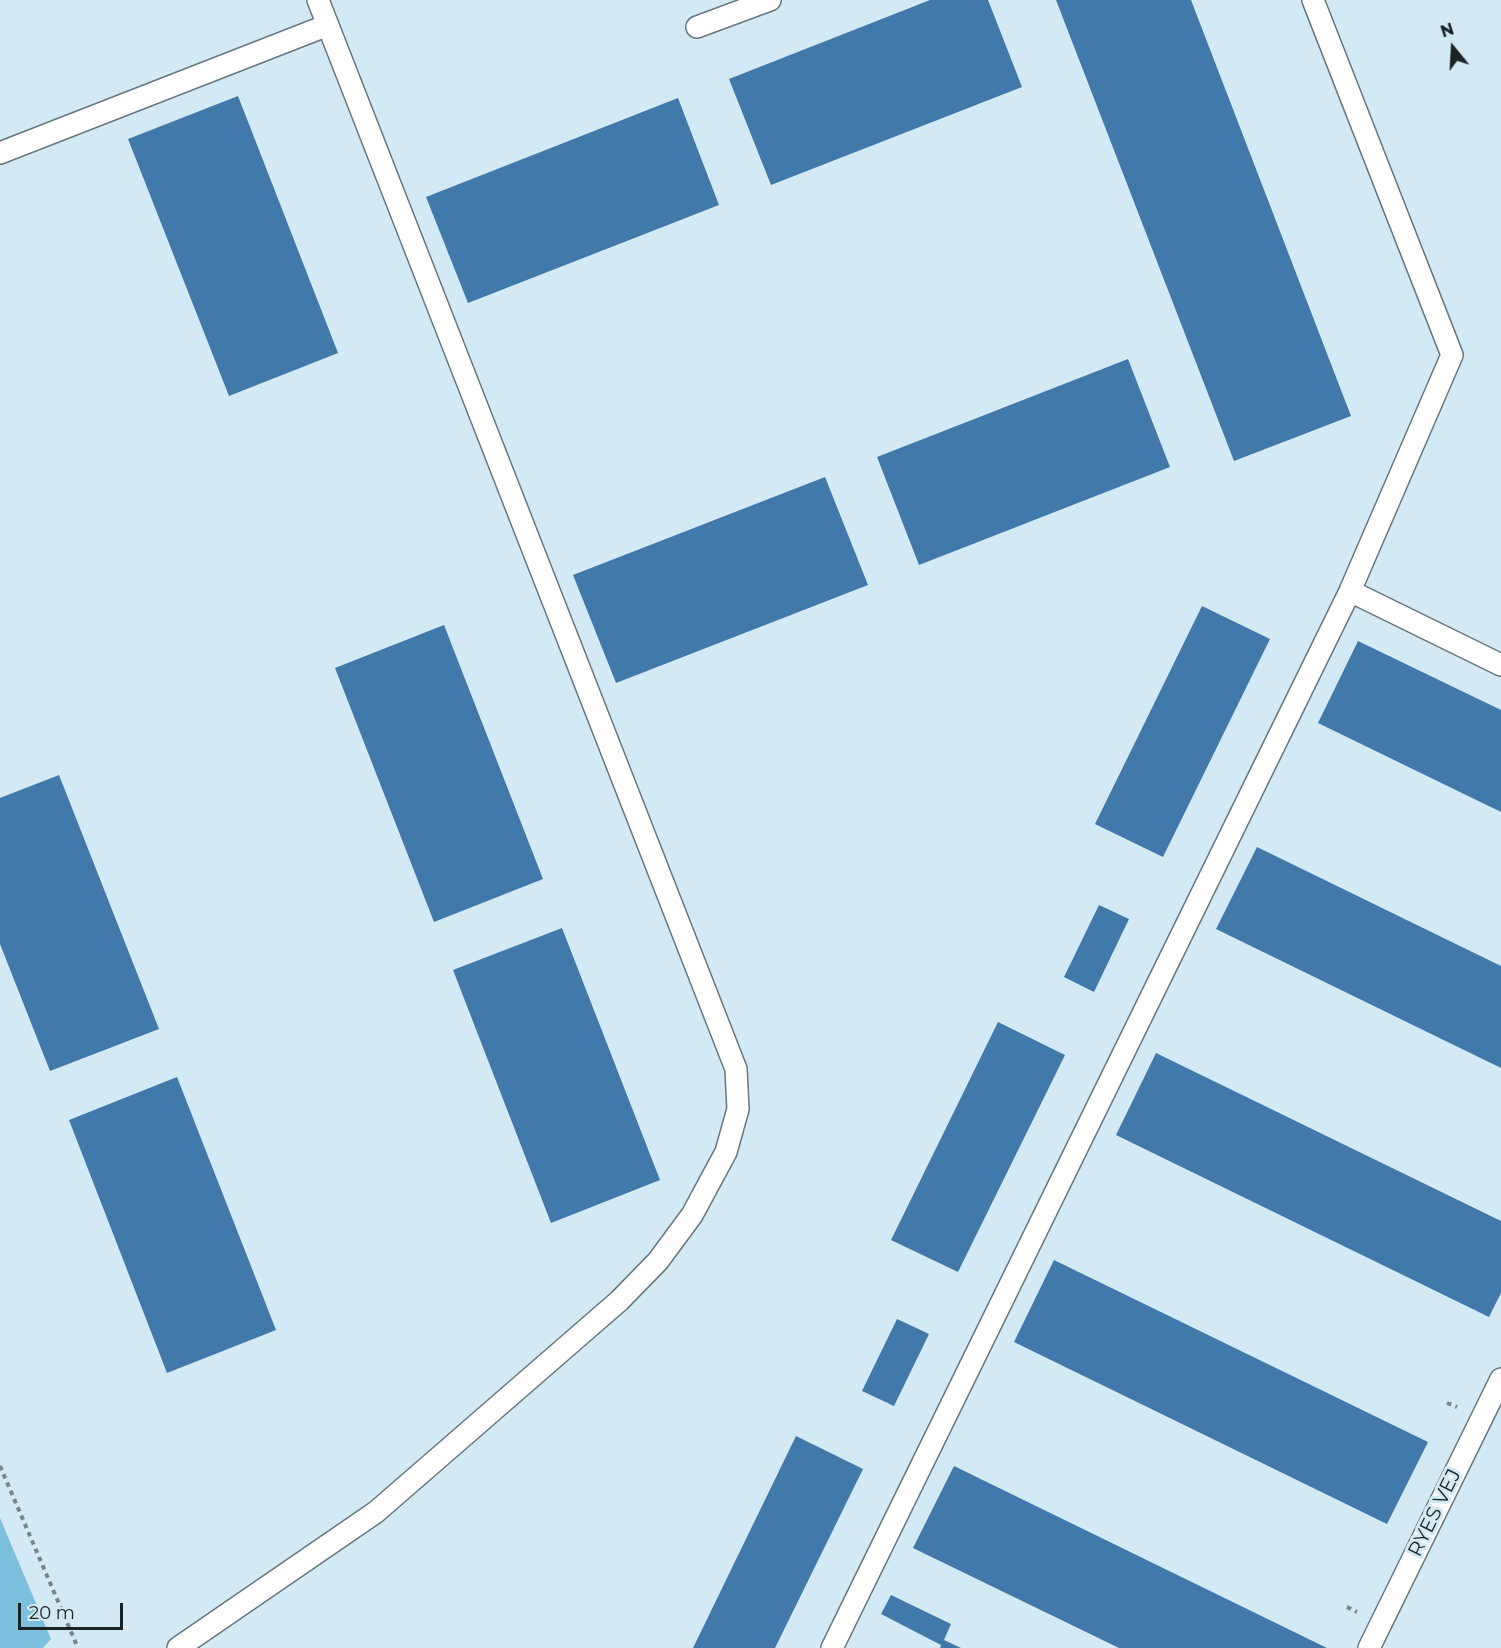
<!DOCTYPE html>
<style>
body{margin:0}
#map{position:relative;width:1501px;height:1648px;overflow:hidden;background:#d3e9f3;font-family:Montserrat,sans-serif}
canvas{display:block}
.north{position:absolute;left:1423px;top:18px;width:60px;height:60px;-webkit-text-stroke:4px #d3e9f3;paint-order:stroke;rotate:342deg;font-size:16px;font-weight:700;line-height:24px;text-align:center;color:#1a2225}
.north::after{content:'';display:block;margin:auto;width:21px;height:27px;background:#1a2225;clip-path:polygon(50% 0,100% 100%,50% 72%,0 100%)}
.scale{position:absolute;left:18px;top:1603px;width:105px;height:27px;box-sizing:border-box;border:3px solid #1a2225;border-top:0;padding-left:8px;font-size:18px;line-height:21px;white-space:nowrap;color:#1a2225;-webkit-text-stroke:4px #d3e9f3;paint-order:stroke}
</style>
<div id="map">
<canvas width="1501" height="1648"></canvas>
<div class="north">N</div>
<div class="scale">20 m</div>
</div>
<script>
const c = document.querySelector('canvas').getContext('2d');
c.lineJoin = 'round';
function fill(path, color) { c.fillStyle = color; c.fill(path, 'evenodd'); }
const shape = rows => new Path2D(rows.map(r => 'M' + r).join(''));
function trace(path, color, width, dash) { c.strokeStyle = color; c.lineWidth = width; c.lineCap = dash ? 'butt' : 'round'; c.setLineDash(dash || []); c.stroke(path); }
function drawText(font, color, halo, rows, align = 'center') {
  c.font = font + ' Montserrat,sans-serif'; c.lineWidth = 6; c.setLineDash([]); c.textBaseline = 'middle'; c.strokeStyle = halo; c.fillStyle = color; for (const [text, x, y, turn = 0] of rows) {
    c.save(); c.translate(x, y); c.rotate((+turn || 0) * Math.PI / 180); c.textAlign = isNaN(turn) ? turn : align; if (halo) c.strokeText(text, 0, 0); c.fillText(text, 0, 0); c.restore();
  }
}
fill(shape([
 [0,1518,51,1639,43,1648,0,1648]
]), '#7dc0dd');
fill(shape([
 [930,0,988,0,1022,87,771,185,729,79],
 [1056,0,1191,0,1351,416,1234,461],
 [238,96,338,353,229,396,128,139],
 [678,98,719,205,468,303,426,197],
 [1128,359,1170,467,919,565,877,457],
 [825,477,868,585,616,683,573,575],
 [1202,606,1270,639,1163,857,1095,824],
 [444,625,543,879,434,922,335,668],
 [1358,641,1501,710,1501,812,1318,723],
 [59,775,159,1029,50,1071,0,944,0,798],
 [1257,847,1501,966,1501,1068,1216,929],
 [1099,905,1129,919,1094,992,1064,977],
 [562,928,660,1180,551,1223,453,970],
 [998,1022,1065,1055,958,1272,891,1240],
 [1156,1053,1501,1221,1501,1293,1489,1317,1116,1135],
 [177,1077,276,1330,167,1373,69,1120],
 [1054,1260,1428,1442,1387,1524,1014,1342],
 [897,1319,929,1334,894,1406,862,1391],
 [796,1436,863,1469,775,1648,693,1648],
 [954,1466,1327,1648,1119,1648,913,1548],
 [891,1595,951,1624,944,1640,961,1648,940,1648,941,1645,881,1614]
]), '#4179ab');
const service = shape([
 [697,27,770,0],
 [0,153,328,25],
 [1350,591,1501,665],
 [178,1648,376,1512,619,1301,658,1261,692,1215,726,1152,738,1109,736,1069,318,0],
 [832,1648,1350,591,1452,355,1313,0],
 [1369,1648,1501,1379]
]);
trace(service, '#657881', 24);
trace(shape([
 [1447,1403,1457,1407],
 [0,1466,78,1648],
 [1347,1607,1357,1612]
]), '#76858c', 4, [4.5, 4.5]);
trace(service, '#fff', 21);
drawText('20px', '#1a2225', '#d3e9f3', [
 ["RYES VEJ",1435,1513,-64]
]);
</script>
